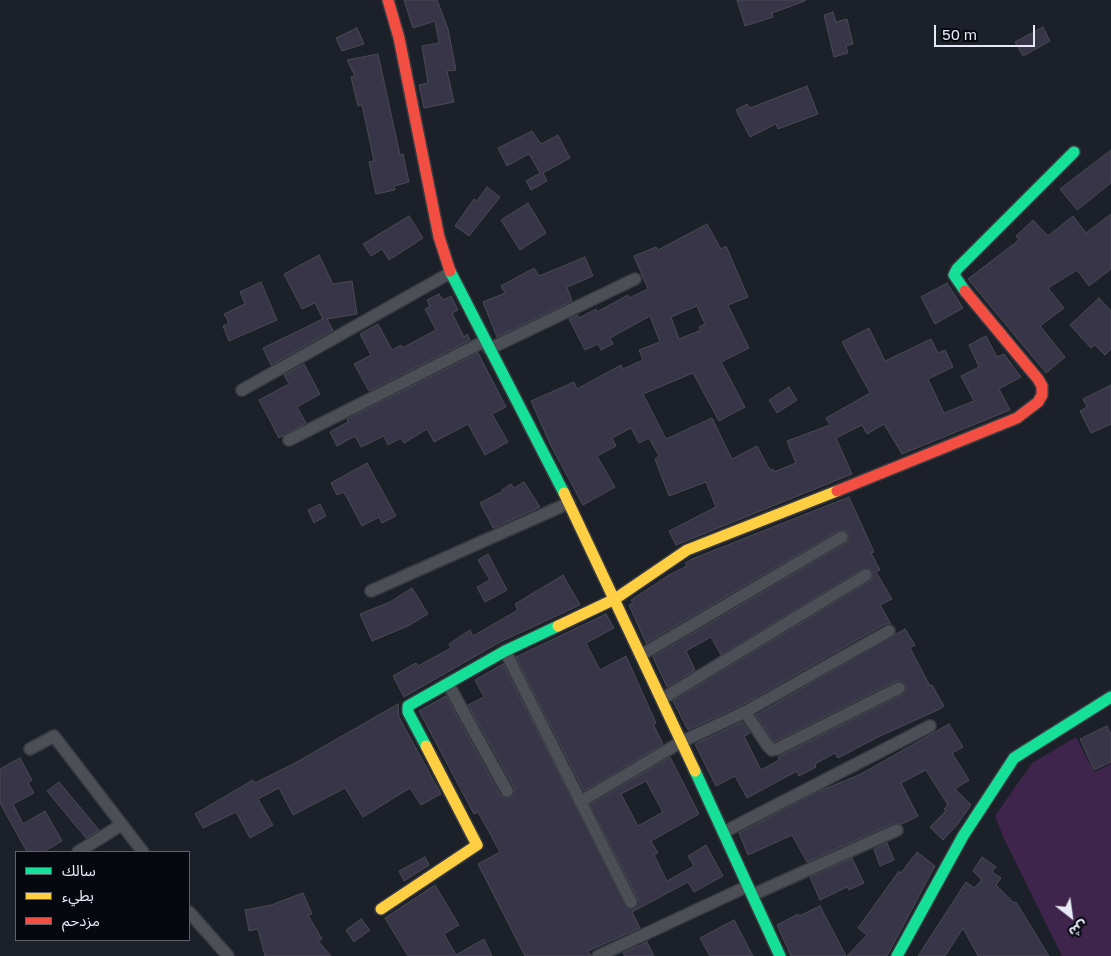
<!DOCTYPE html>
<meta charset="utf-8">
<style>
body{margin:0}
#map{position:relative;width:1111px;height:956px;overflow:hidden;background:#1c2029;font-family:"Golos Text","Noto Sans Arabic",sans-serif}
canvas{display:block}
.legend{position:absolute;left:15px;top:851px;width:175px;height:90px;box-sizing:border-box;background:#06080f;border:1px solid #60626b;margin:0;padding:6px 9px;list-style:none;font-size:15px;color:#e6eaf6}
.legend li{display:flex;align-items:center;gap:10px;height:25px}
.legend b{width:25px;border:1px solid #60626b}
.north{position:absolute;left:1046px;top:891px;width:50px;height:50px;-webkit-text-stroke:4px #06080f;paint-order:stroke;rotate:150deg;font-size:14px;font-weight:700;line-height:20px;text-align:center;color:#e6eaf6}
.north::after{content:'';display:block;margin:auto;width:18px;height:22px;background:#e6eaf6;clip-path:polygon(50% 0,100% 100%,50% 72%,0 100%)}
.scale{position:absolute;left:934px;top:25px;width:101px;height:22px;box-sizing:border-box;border:2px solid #e6eaf6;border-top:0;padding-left:6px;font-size:15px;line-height:18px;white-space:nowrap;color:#e6eaf6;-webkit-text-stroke:4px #06080f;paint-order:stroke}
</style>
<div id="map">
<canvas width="1111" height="956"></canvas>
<ul class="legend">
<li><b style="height:6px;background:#16e098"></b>سالك</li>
<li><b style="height:6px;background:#ffcf43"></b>بطيء</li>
<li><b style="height:6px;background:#f24e42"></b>مزدحم</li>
</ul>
<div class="north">ش</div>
<div class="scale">50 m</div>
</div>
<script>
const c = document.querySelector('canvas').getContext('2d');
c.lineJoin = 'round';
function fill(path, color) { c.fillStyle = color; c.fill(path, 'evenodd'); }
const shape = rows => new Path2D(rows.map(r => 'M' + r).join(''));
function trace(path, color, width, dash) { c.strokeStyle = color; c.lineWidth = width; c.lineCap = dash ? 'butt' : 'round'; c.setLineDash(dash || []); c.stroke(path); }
fill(shape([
 [1076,737,1094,772,1111,764,1111,956,1062,956,1004,839,995,816,1032,763]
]), '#3f244c');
const building = shape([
 [404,0,437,0,448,29,456,70,447,71,454,102,424,108,419,85,428,83,422,46,439,43,435,21,413,28,404,0],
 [737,0,805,0,805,1,772,13,773,17,745,26,737,0],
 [833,12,836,22,847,19,853,44,846,46,848,53,834,57,824,15,833,12],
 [1043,27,1050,41,1023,56,1015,42,1043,27],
 [357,28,364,44,342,51,336,38,357,28],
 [378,54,400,155,403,154,409,182,394,186,395,190,376,194,369,162,374,161,362,105,358,106,351,77,355,76,347,60,378,54],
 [807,86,818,114,778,129,776,124,750,137,736,110,747,104,750,108,807,86],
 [532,131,541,144,558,135,570,158,543,173,547,181,531,190,526,181,540,173,529,154,507,166,498,148,532,131],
 [1111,150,1111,183,1077,210,1060,189,1111,150],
 [487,187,500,197,469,236,455,226,474,199,477,201,487,187],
 [528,203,546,233,520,250,501,220,528,203],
 [1111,214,1111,269,1089,286,1077,270,1048,288,1064,308,1040,326,1065,357,1046,373,968,279,1019,240,1016,236,1033,220,1048,236,1073,216,1086,233,1111,214],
 [409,216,423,238,389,260,382,249,371,256,363,244,409,216],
 [707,224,721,249,726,246,748,297,728,305,749,348,721,362,745,407,719,421,693,373,643,394,666,439,712,418,732,459,757,446,770,470,773,469,774,472,796,463,787,441,830,425,826,418,870,393,842,342,869,328,885,361,931,339,938,353,945,350,953,367,928,379,944,413,974,401,961,376,979,367,969,345,986,336,997,357,1004,354,1021,377,999,389,1010,410,902,454,884,424,867,434,862,425,836,438,852,474,676,545,669,531,716,507,706,482,669,496,655,459,659,456,649,438,639,443,631,428,612,438,616,446,597,456,615,487,583,505,552,448,531,401,574,382,577,389,621,365,623,369,643,360,639,350,660,342,650,316,610,338,613,344,601,350,598,344,585,350,569,319,578,315,579,318,596,309,597,312,628,295,629,298,648,289,634,256,656,247,658,250,707,224],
 [697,306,705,324,699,327,701,330,679,339,671,317,697,306],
 [319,255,333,284,352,281,357,314,327,319,333,330,271,365,263,348,323,319,315,303,302,309,284,274,319,255],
 [585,257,593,276,567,287,572,301,497,337,483,302,505,293,501,286,534,268,539,276,585,257],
 [261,282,277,320,229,341,223,326,229,323,224,314,245,304,240,292,261,282],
 [947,283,963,308,935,324,921,297,947,283],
 [439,294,443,300,451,296,458,310,452,313,464,337,467,334,470,340,369,391,354,364,371,355,360,334,378,324,392,350,401,345,402,348,436,330,425,309,430,307,427,300,439,294],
 [1099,298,1111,311,1111,349,1105,355,1095,345,1091,348,1070,325,1099,298],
 [478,353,506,407,492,414,508,442,485,455,468,424,434,442,427,429,404,443,401,438,388,445,384,436,361,447,355,436,337,446,330,432,348,422,347,419,478,353],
 [304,364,320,394,297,407,306,423,279,438,259,400,289,384,284,375,304,364],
 [1111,385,1111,424,1091,433,1080,411,1087,407,1083,399,1111,385],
 [789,387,797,400,777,413,769,400,789,387],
 [367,463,396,516,382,523,379,517,362,526,344,492,337,495,331,483,367,463],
 [524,482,540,507,493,528,480,503,503,491,502,490,511,484,514,488,524,482],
 [849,497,874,552,871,553,880,570,876,572,892,599,880,605,891,624,885,624,742,705,688,730,673,701,870,581,873,578,873,572,869,568,862,569,721,655,711,637,686,651,695,670,667,687,653,657,846,543,849,540,849,534,845,530,838,531,646,643,629,605,633,603,631,600,669,575,687,566,685,563,692,559,849,497],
 [320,504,326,516,314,523,308,510,320,504],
 [488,554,507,590,485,602,477,587,490,580,478,560,488,554],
 [563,575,580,605,500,642,404,697,393,676,416,663,418,666,451,648,449,644,470,630,473,636,518,610,515,604,563,575],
 [412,588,428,614,408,626,372,641,360,614,390,602,412,588],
 [606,614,614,628,586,643,600,670,626,656,656,723,653,724,663,744,584,791,516,657,606,614],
 [905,629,915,645,910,648,930,686,932,685,944,706,940,709,878,737,838,758,835,753,815,764,816,767,799,776,797,771,747,798,735,776,716,786,695,744,742,722,750,733,744,736,761,770,779,760,778,757,903,694,906,689,905,684,900,681,896,681,774,742,756,715,905,629],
 [503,664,627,908,635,908,638,899,590,805,670,757,699,814,651,841,658,853,654,855,667,881,694,866,688,856,706,845,723,876,694,892,688,882,632,912,640,928,588,951,591,956,525,956,478,864,500,852,478,812,474,814,419,711,446,696,500,795,506,798,511,797,514,792,514,787,468,705,484,697,475,680,503,664],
 [646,781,663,812,638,826,621,794,646,781],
 [398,704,399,717,441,794,421,805,410,788,363,817,345,788,293,815,279,788,258,799,273,825,250,838,236,812,203,828,195,814,253,780,255,783,295,763,398,704],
 [949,724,963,747,952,753,969,780,955,789,971,805,957,825,943,840,930,827,946,811,944,809,948,805,926,770,901,783,918,816,902,824,894,823,807,862,792,835,748,855,739,833,817,792,859,775,949,724],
 [1107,726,1111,734,1111,762,1094,770,1080,739,1107,726],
 [20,758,32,780,28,783,34,793,13,804,23,824,45,811,62,841,43,852,27,852,0,803,0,769,20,758],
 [59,782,99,830,86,838,47,791,59,782],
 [887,843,894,860,880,866,874,849,887,843],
 [917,852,935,866,887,956,847,956,867,935,858,928,899,871,900,874,917,852],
 [425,857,429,865,404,881,399,871,425,857],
 [982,857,996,867,992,872,1001,878,996,885,1014,903,1016,902,1049,956,978,956,963,928,945,956,918,956,966,882,974,888,982,880,973,871,982,857],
 [852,858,864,883,849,890,847,887,820,900,810,877,852,858],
 [435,885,459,925,444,934,456,955,484,939,492,956,408,956,385,918,435,885],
 [303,893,312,914,308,915,322,939,318,941,331,956,265,956,258,929,249,931,245,910,271,905,303,893],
 [820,906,846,956,791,956,777,925,798,914,799,916,820,906],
 [361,919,370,930,354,942,346,930,361,919],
 [734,920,753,956,710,956,700,938,734,920],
 [647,942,654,956,625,956,623,953,647,942]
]);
fill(building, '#383549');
trace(building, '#4a4b53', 1);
const street = shape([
 [489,349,635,279],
 [242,390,450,273],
 [289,440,485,341],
 [371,591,569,503],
 [505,651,631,902],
 [641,655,842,537],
 [448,684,507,791],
 [662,699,866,575],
 [745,712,768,746,772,750,777,749,899,688],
 [30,749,54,736,143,852],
 [580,802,681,742,745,712,889,631],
 [724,832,930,726],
 [78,852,121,825],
 [752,895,897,830],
 [189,912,228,956],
 [598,956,748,886]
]);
const fast = shape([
 [450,271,564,493],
 [965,291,954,275,957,269,1074,152],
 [426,746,408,712,408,706,505,651,558,626],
 [695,771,780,956],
 [897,956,963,836,1014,758,1111,697]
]);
const slow = shape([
 [564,493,695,771],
 [558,626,615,599,687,550,837,491],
 [381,909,477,845,426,746]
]);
const jam = shape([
 [388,0,399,38,439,237,450,271],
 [837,491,1017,418,1038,402,1042,395,1042,386,1038,379,965,291]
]);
trace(street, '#383b42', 14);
trace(fast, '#383b42', 14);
trace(slow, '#383b42', 14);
trace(jam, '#383b42', 14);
trace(street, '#4c5056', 11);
trace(fast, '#16e098', 11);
trace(slow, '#ffcf43', 11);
trace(jam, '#f24e42', 11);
</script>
